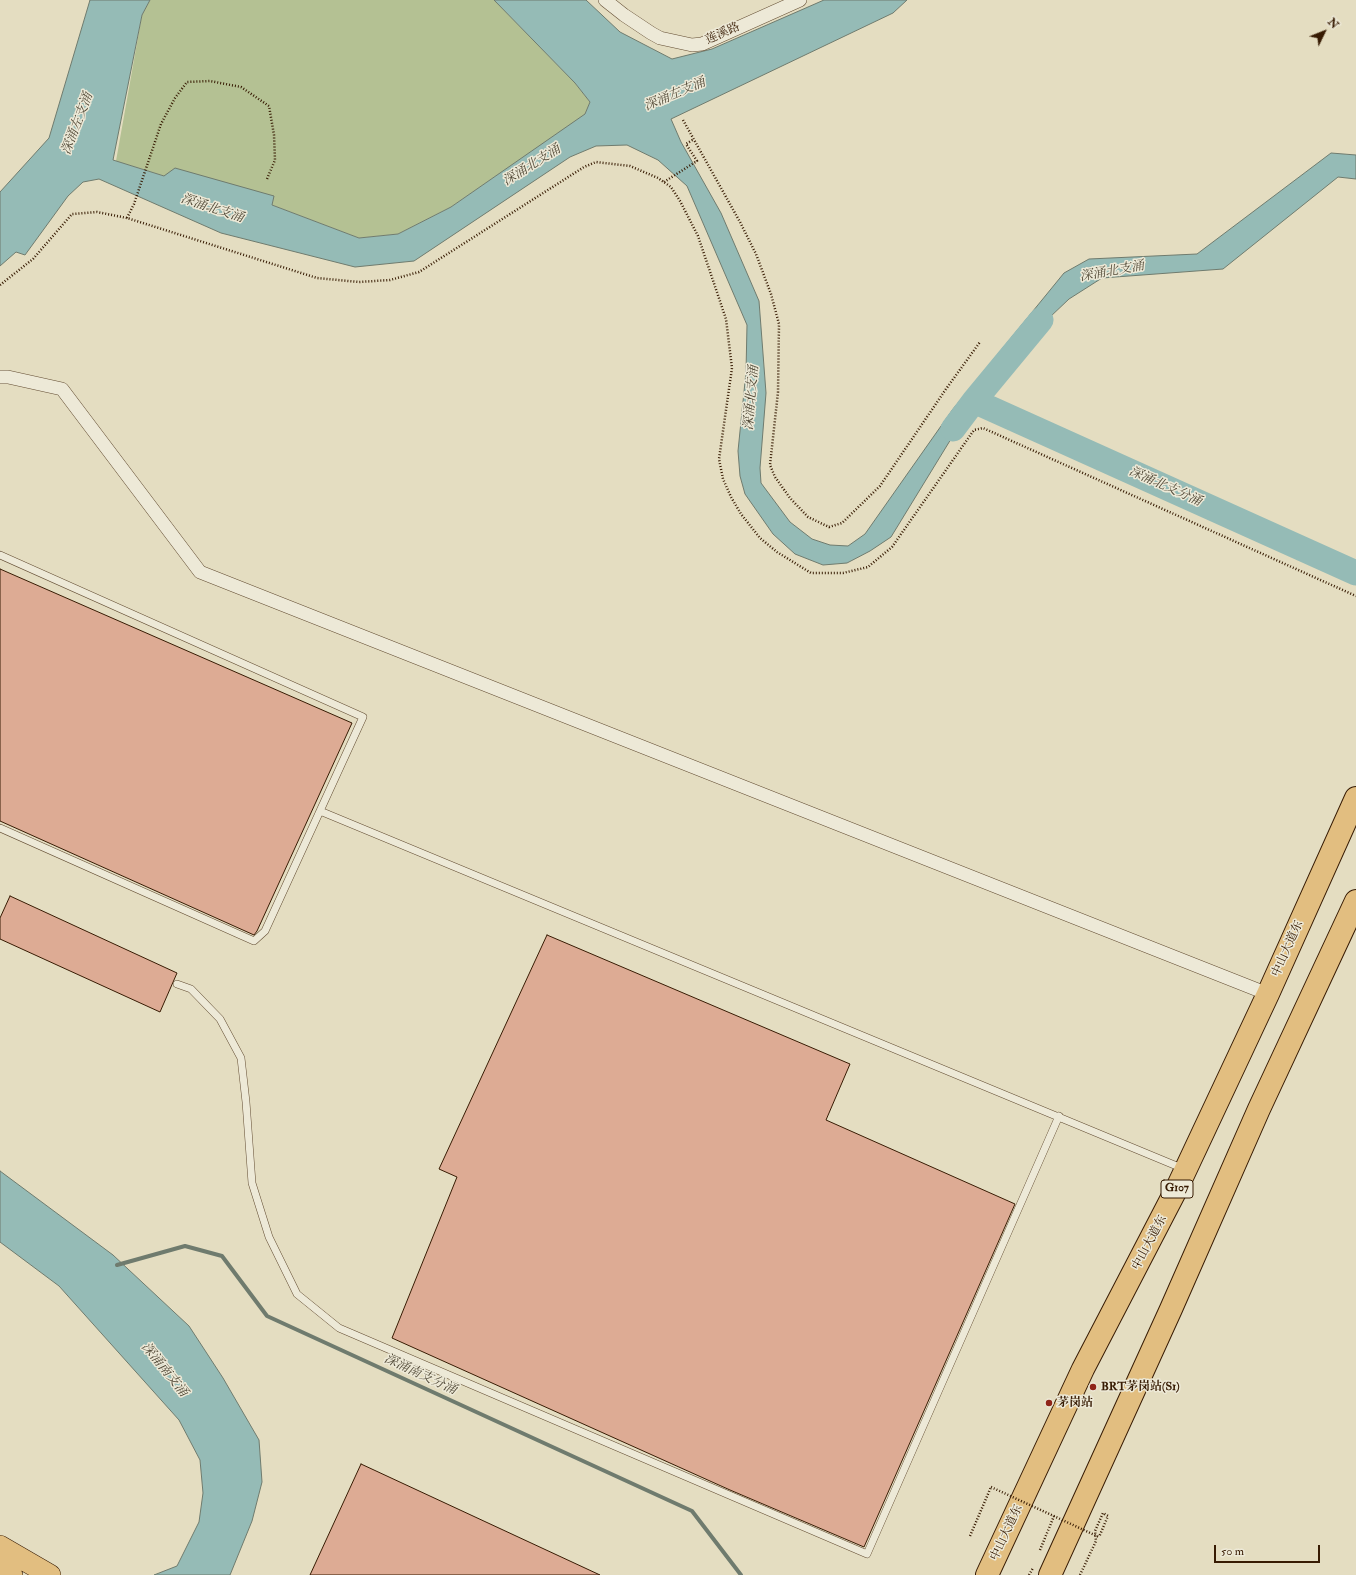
<!DOCTYPE html>
<meta charset="utf-8">
<style>
body{margin:0}
#map{position:relative;width:1356px;height:1575px;overflow:hidden;background:#e4ddc1;font-family:"IM FELL Double Pica",serif}
canvas{display:block}
.north{position:absolute;left:1304px;top:12px;width:40px;height:40px;-webkit-text-stroke:3px #ede9d7;paint-order:stroke;rotate:47deg;font-size:11px;font-weight:700;line-height:16px;text-align:center;color:#371b03}
.north::after{content:'';display:block;margin:auto;width:14px;height:18px;background:#371b03;clip-path:polygon(50% 0,100% 100%,50% 72%,0 100%)}
.scale{position:absolute;left:1214px;top:1545px;width:106px;height:18px;box-sizing:border-box;border:2px solid #371b03;border-top:0;padding-left:5px;font-size:12px;line-height:14px;white-space:nowrap;color:#371b03;-webkit-text-stroke:3px #ede9d7;paint-order:stroke}
</style>
<div id="map">
<canvas width="1356" height="1575"></canvas>
<div class="north">N</div>
<div class="scale">50 m</div>
</div>
<script>
const c = document.querySelector('canvas').getContext('2d');
c.lineJoin = 'round';
function fill(path, color) { c.fillStyle = color; c.fill(path, 'evenodd'); }
const shape = rows => new Path2D(rows.map(r => 'M' + r).join(''));
function trace(path, color, width, dash) { c.strokeStyle = color; c.lineWidth = width; c.lineCap = dash ? 'butt' : 'round'; c.setLineDash(dash || []); c.stroke(path); }
function drawText(font, color, halo, rows, align = 'center') {
  c.font = font + ' "IM FELL Double Pica","Noto Serif SC",serif'; c.lineWidth = 3; c.setLineDash([]); c.textBaseline = 'middle'; c.strokeStyle = halo; c.fillStyle = color; for (const [text, x, y, turn = 0] of rows) {
    c.save(); c.translate(x, y); c.rotate((+turn || 0) * Math.PI / 180); c.textAlign = isNaN(turn) ? turn : align; if (halo) c.strokeText(text, 0, 0); c.fillText(text, 0, 0); c.restore();
  }
}
fill(shape([
 [150,0,494,0,575,83,590,102,585,115,451,207,398,234,359,238,272,205,273,196,164,176,116,161,142,15]
]), '#b4c193');
const water = shape([
 [90,0,150,0,142,15,113,160,164,176,175,168,274,196,272,205,359,238,398,234,451,207,585,114,590,102,575,83,494,0,586,0,620,32,672,59,712,49,824,0,907,0,893,13,671,119,681,142,721,213,759,301,766,393,760,468,761,483,790,522,812,539,830,545,848,546,865,534,953,409,1064,273,1089,259,1197,254,1331,153,1356,155,1356,179,1338,177,1223,269,1102,278,1069,299,992,372,891,537,870,551,847,563,823,565,795,554,773,534,745,494,740,476,738,451,746,372,747,325,687,186,658,160,627,145,596,146,570,157,414,261,355,267,221,233,99,179,83,182,68,196,25,255,16,252,0,266,0,192,49,138,90,0],
 [0,1171,113,1255,189,1326,223,1378,259,1440,262,1482,252,1521,230,1575,154,1575,177,1566,199,1522,203,1493,200,1460,179,1420,59,1286,0,1242,0,1171]
]);
fill(water, '#95bbb6');
trace(water, '#6f7b6e', 1);
trace(shape([
 [117,1265,185,1246,222,1256,267,1316,692,1511,741,1575]
]), '#6f7b6e', 4);
trace(shape([
 [974,401,1356,573],
 [953,429,974,401,1041,320]
]), '#95bbb6', 25);
const building = shape([
 [0,569,352,723,257,931,254,935,0,821,0,569],
 [10,896,177,973,160,1012,0,939,0,918,10,896],
 [547,935,850,1064,826,1120,1015,1204,864,1547,730,1490,392,1338,457,1177,439,1169,547,935],
 [361,1464,600,1575,310,1575,361,1464]
]);
fill(building, '#ddab94');
trace(building, '#371b03', 1);
const lane = shape([
 [0,555,363,717,265,931,254,941,0,828],
 [320,811,1184,1169],
 [177,984,191,989,220,1019,241,1058,246,1102,252,1183,269,1237,297,1294,339,1328,867,1554,1059,1116]
]);
const street = shape([
 [605,0,624,15,651,33,660,38,692,45,702,44,800,0],
 [0,377,8,377,62,389,200,572,1268,994]
]);
const primary = shape([
 [0,1546,50,1575],
 [0,1565,12,1575]
]);
const highway = shape([
 [987,1575,1083,1369,1177,1188,1268,994,1356,798],
 [1050,1575,1171,1309,1259,1109,1356,901]
]);
trace(lane, '#624c32', 8);
trace(street, '#624c32', 14);
trace(primary, '#371b03', 22);
trace(highway, '#371b03', 24);
trace(shape([
 [683,120,740,222,756,254,771,294,779,324,778,392,770,465,775,477,790,498,808,517,829,527,842,523,880,486,946,389,980,342],
 [664,182,697,161,686,144,694,139],
 [127,218,134,204,161,124,175,98,187,82,210,81,241,87,269,106,274,135,275,160,267,179],
 [0,285,33,259,72,214,97,212,127,218,317,278,359,282,390,280,419,272,584,167,596,162,630,166,658,178,671,187,680,201,698,236,726,319,732,368,719,459,723,479,731,497,741,514,760,538,777,552,811,573,843,573,868,567,892,547,974,430,983,428,1356,596],
 [970,1536,991,1487],
 [1040,1550,1054,1516],
 [1029,1575,1033,1568],
 [1080,1575,1096,1541,1095,1531,1103,1513,1108,1516,1099,1537]
]), '#371b03', 2.5, [1, 2]);
trace(lane, '#ede9d7', 7);
trace(street, '#ede9d7', 13);
trace(primary, '#e2be80', 21);
trace(highway, '#e2be80', 22);
trace(shape([
 [991,1487,1099,1537]
]), '#371b03', 2.5, [1, 2]);
for (const [x, y, r, color] of [
 [1093,1387,4,"#8f2418"],
 [1049,1403,4,"#8f2418"]
]) { const dot = new Path2D(); dot.arc(x, y, r, 0, 2 * Math.PI); c.fillStyle = color; c.fill(dot); trace(dot, '#ede9d7', 1.5); }
for (const [x, y, w] of [
 [1177,1189,32]
]) { const box = new Path2D(); box.roundRect(x - w / 2, y - 9, w, 18, 3); c.fillStyle = '#ede9d7'; c.fill(box); trace(box, '#371b03', 1); }
drawText('bold 11px', '#371b03', null, [
 ["G107",1177,1189]
]);
drawText('12px', '#371b03', '#ede9d7', [
 ["莲溪路",723,34,-24],
 ["中山大道东",1288,949,-66],
 ["中山大道东",1150,1243,-62],
 ["中山大道东",1007,1533,-65]
]);
drawText('bold 12px', '#371b03', '#ede9d7', [
 ["BRT茅岗站(S1)",1101,1387],
 ["茅岗站",1057,1403]
], 'left');
drawText('italic 13px', '#534b39', '#ede9d7', [
 ["深涌左支涌",675,95,-23],
 ["深涌左支涌",78,124,-69],
 ["深涌北支涌",532,166,-32],
 ["深涌北支涌",212,209,18],
 ["深涌北支涌",1112,272,-10],
 ["深涌北支涌",752,398,-85],
 ["深涌北支分涌",1165,487,24],
 ["深涌南支涌",164,1370,51],
 ["深涌南支分涌",420,1375,25]
]);
</script>
